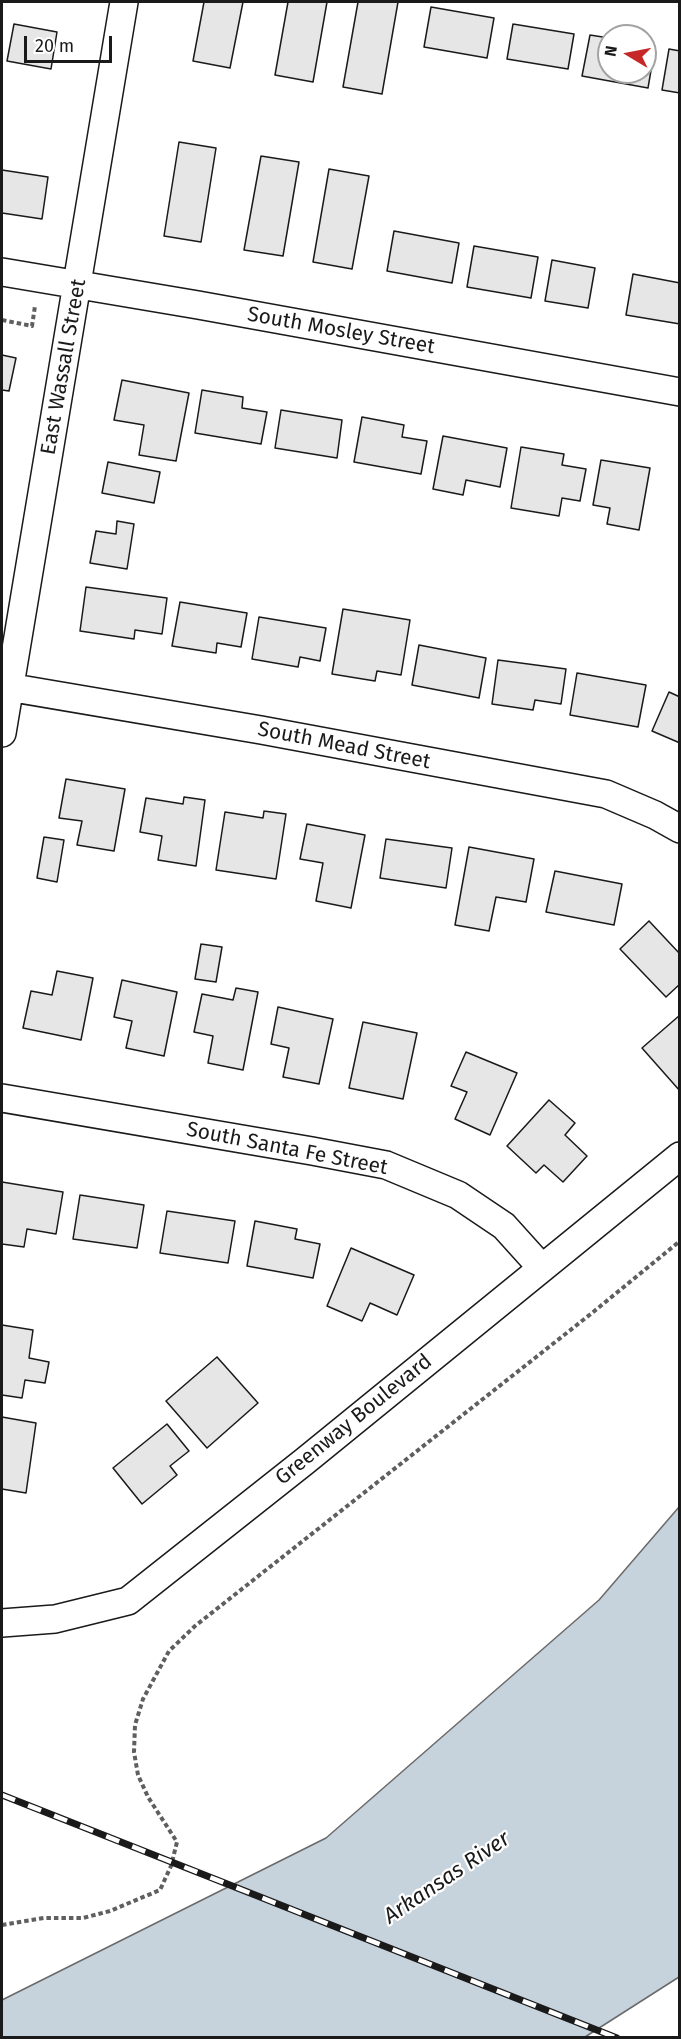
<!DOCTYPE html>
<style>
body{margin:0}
#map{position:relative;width:681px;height:2039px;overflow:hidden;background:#fff;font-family:"Fira Sans",sans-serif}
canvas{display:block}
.frame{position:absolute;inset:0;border:3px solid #1a1a1a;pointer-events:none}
.north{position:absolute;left:597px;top:24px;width:60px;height:60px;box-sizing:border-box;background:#fff;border:2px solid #a3a3a3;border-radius:50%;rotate:280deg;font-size:16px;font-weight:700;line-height:24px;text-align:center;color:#1a1a1a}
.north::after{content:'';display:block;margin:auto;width:21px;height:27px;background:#c62828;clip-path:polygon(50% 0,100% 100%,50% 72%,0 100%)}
.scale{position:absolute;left:24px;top:36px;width:88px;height:27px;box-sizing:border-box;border:3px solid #1a1a1a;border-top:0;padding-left:8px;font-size:18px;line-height:21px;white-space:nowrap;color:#1a1a1a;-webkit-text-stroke:4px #fff;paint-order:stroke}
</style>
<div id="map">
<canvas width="681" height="2039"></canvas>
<div class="frame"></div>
<div class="north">N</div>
<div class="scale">20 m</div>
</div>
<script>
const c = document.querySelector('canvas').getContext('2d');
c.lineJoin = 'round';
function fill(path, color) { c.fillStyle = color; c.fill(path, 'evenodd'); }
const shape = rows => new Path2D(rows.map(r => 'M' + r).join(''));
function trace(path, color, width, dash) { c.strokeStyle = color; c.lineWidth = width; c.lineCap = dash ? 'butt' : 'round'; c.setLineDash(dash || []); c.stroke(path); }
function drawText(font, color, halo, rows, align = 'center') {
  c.font = font + ' "Fira Sans",sans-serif'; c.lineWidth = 4.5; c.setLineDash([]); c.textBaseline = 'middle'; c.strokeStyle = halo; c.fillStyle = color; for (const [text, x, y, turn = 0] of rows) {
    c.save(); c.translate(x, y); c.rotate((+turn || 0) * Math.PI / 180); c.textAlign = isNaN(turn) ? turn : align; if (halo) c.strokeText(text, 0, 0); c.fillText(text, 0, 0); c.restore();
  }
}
const water = shape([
 [679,1507,679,1977,585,2037,2,2037,2,2000,326,1838,599,1600,679,1507]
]);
fill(water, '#c6d2dc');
trace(water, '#6a6a6a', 1.5);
const building = shape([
 [204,2,243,2,230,68,193,61,204,2],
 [288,2,327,2,313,82,275,75,288,2],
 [358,2,398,2,382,94,343,87,358,2],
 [431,7,494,18,487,58,424,47,431,7],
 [14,24,57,32,51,69,7,61,14,24],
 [513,24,574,34,568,69,507,59,513,24],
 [590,35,609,38,609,72,645,72,645,45,655,47,648,88,582,76,590,35],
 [669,49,680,51,680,93,662,90,669,49],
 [179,142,216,148,201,242,164,236,179,142],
 [261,156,299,162,283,256,244,250,261,156],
 [329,169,369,176,352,269,313,262,329,169],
 [2,170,48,177,42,219,2,213,2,170],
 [394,231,459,243,452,283,387,271,394,231],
 [474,246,538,257,531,298,467,287,474,246],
 [552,260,595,268,588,308,545,301,552,260],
 [633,274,680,283,680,324,626,315,633,274],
 [2,355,16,358,9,391,2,390,2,355],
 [122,380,189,393,176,461,139,455,144,425,114,420,122,380],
 [202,390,243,397,242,408,267,412,261,444,195,433,202,390],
 [281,410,342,420,337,458,275,448,281,410],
 [362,417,404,425,402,437,427,441,421,474,354,462,362,417],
 [443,436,507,448,500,487,466,480,463,495,433,489,443,436],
 [521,447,564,454,562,465,586,469,580,501,562,498,559,516,511,508,521,447],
 [601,460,650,468,639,530,607,524,610,508,593,505,601,460],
 [108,462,160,472,154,503,102,493,108,462],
 [117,521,134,524,127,569,90,563,96,531,116,534,117,521],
 [86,587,167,598,162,634,135,630,134,639,80,631,86,587],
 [180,602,247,613,241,647,217,643,216,653,172,646,180,602],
 [343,609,410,620,401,675,377,671,375,681,332,674,343,609],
 [259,617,326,628,320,661,300,657,298,667,252,659,259,617],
 [419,645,486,658,479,698,412,685,419,645],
 [498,660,566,669,561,704,535,700,533,710,492,704,498,660],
 [577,673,646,685,638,727,570,715,577,673],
 [669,692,680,697,680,743,652,731,669,692],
 [66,779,125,789,114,851,77,845,82,821,59,818,66,779],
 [184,797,205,800,196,866,158,860,162,836,140,832,146,798,183,804,184,797],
 [264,811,286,814,276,879,216,870,225,812,263,818,264,811],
 [307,824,365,835,351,908,316,901,323,863,300,859,307,824],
 [44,837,64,840,57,882,37,878,44,837],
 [386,839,452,848,446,888,380,878,386,839],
 [469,847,534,859,526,902,496,897,489,931,455,925,469,847],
 [555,871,622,884,614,925,546,912,555,871],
 [649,921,680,954,680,984,666,997,620,949,649,921],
 [201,944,222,947,216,982,195,979,201,944],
 [57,971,93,978,81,1040,23,1028,31,991,52,995,57,971],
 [122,980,177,992,164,1056,126,1048,132,1021,114,1017,122,980],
 [236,988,258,992,243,1070,208,1063,213,1036,194,1032,202,994,233,1000,236,988],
 [278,1007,333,1019,319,1084,283,1077,289,1048,271,1044,278,1007],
 [680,1015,680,1091,642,1048,680,1015],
 [363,1022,417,1033,403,1099,349,1088,363,1022],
 [466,1052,517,1073,490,1135,455,1119,467,1092,451,1086,466,1052],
 [549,1100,575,1123,565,1135,587,1156,563,1182,544,1165,536,1173,507,1146,549,1100],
 [2,1182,63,1192,56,1234,27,1229,24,1247,2,1244,2,1182],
 [80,1195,144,1205,137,1248,73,1239,80,1195],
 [167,1211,235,1221,228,1263,160,1253,167,1211],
 [255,1221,297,1229,295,1239,320,1244,313,1278,247,1266,255,1221],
 [351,1248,414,1275,397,1315,370,1303,362,1321,327,1306,351,1248],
 [2,1325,33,1330,29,1358,49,1362,45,1383,25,1380,22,1398,2,1395,2,1325],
 [217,1357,258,1403,207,1448,166,1401,217,1357],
 [2,1417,36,1423,26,1493,2,1489,2,1417],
 [167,1424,189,1451,170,1466,177,1475,142,1504,113,1468,167,1424]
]);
fill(building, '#e6e6e6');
trace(building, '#1a1a1a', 1.5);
const street = shape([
 [2,272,198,305,680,392],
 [2,686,261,730,606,794,655,815,680,829],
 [2,733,124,2],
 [2,1098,312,1151,386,1165,458,1195,504,1226,541,1267],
 [2,1623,55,1619,128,1601,305,1461,680,1156]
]);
trace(street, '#1a1a1a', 30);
trace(shape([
 [2,320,32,326,35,306],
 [2,1925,44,1918,83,1918,110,1911,160,1890,171,1866,177,1842,148,1797,138,1775,134,1752,135,1725,143,1699,169,1651,195,1626,592,1313,680,1241]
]), '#5f5f5f', 4, [4.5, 3]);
trace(street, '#fff', 27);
const rail = shape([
 [2,1795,617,2038]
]);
trace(rail, '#1a1a1a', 7);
trace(rail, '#fff', 4.5, [14]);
drawText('21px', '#1a1a1a', '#fff', [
 ["South Mosley Street",341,331,10],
 ["East Wassall Street",64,367,-80],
 ["South Mead Street",344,746,11],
 ["South Santa Fe Street",287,1149,11],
 ["Greenway Boulevard",354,1420,-39]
]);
drawText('italic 22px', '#1a1a1a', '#fff', [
 ["Arkansas River",447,1878,-34]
]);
</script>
